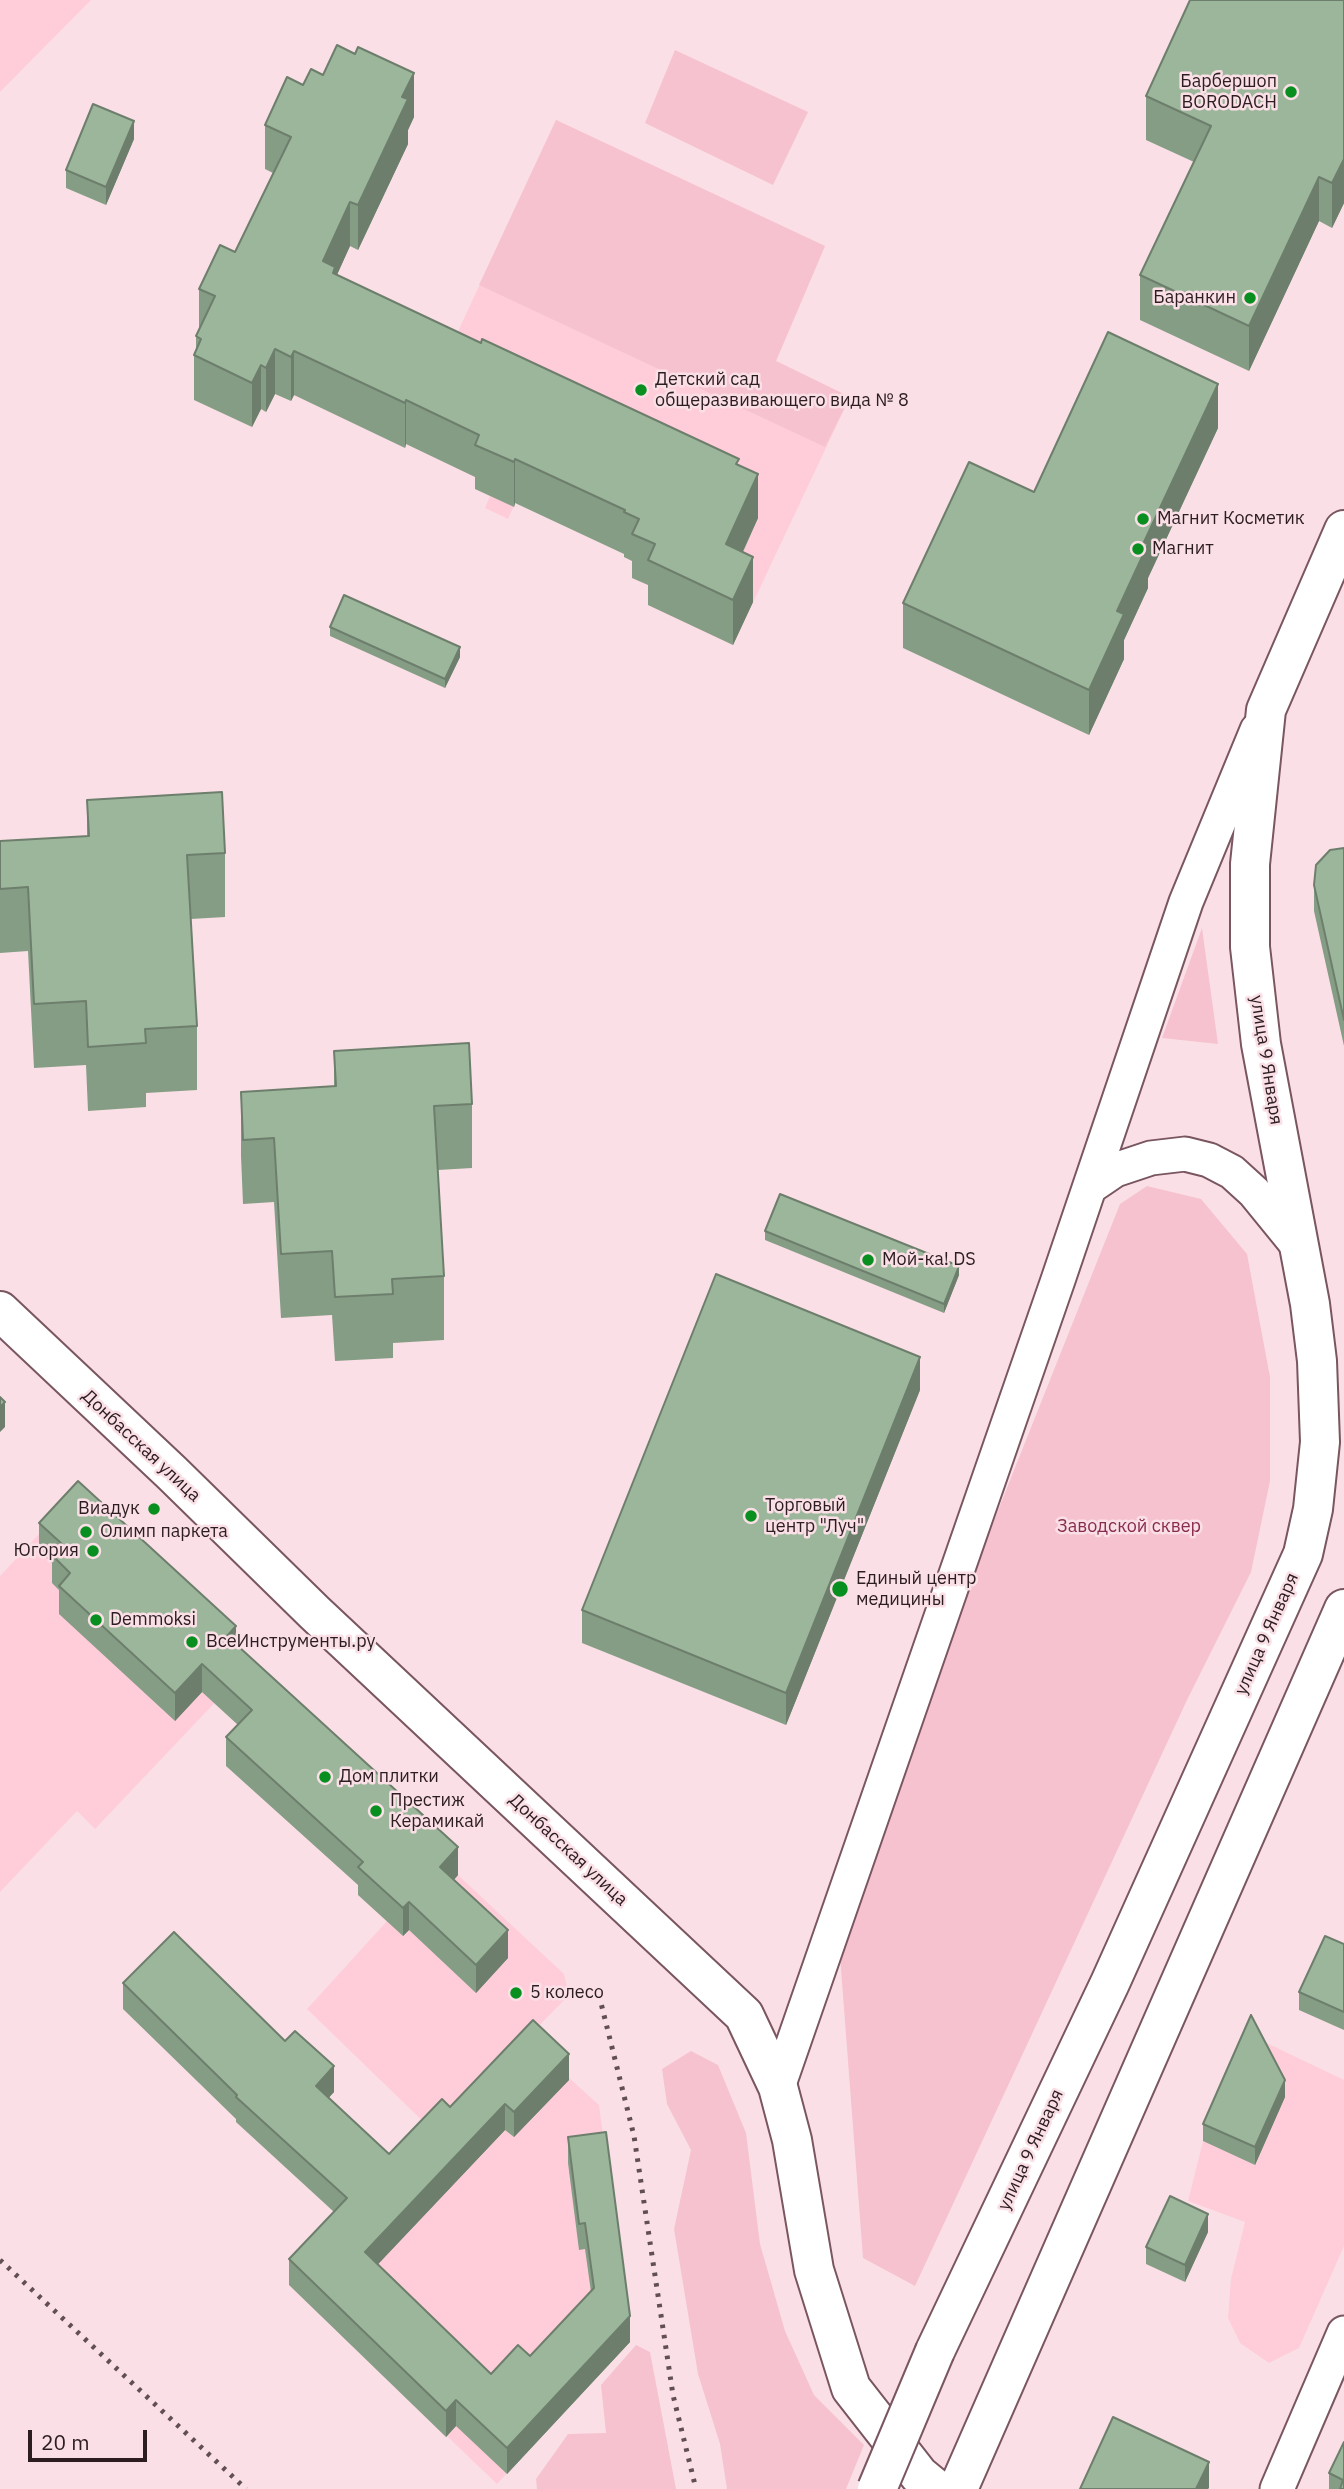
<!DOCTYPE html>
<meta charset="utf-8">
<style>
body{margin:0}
#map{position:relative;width:1344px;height:2489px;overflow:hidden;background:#fae0e6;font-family:"IBM Plex Sans",sans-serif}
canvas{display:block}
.scale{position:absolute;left:28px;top:2430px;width:119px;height:32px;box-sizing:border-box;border:4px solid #2c1d21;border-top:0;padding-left:9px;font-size:21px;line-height:24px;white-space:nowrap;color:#2c1d21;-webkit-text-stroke:5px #fae0e6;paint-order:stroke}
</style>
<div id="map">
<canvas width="1344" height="2489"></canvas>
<div class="scale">20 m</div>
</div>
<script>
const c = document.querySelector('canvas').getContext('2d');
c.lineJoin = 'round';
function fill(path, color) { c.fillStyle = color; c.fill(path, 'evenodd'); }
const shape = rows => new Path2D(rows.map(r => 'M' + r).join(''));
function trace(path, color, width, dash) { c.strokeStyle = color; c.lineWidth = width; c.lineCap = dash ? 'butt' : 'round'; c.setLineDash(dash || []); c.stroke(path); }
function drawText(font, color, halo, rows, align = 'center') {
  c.font = font + ' "IBM Plex Sans",sans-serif'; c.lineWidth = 5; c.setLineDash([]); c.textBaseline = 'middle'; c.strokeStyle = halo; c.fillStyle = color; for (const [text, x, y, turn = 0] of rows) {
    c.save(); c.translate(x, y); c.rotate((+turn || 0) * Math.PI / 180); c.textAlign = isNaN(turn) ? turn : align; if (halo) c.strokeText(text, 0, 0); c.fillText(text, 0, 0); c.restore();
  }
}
fill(shape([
 [0,0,91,0,0,92],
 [556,120,825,246,776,361,850,397,733,645,648,605,655,588,632,578,639,564,624,557,628,547,518,497,508,519,485,508,490,496,475,489,479,479,443,461,454,340],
 [66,1505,241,1675,95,1829,77,1811,0,1892,0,1576],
 [458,1875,564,1974,569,1995,526,2039,599,2105,630,2342,497,2484,289,2285,434,2132,307,2009,387,1921,404,1936],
 [1250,2035,1344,2080,1344,2246,1299,2348,1269,2363,1240,2343,1228,2318,1231,2279,1245,2222,1188,2201,1203,2141]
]), '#ffcdda');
fill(shape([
 [675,50,808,112,773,185,645,123],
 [556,120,825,246,776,361,850,397,825,447,479,285],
 [1202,928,1218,1044,1162,1038],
 [1147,1186,1201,1199,1247,1254,1270,1377,1270,1481,1251,1572,1187,1700,915,2286,863,2258,840,1956,946,1641,1120,1204],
 [691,2051,718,2065,746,2133,760,2244,785,2331,814,2395,864,2445,846,2489,727,2489,720,2444,698,2374,674,2229,691,2150,667,2104,662,2069],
 [636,2345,650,2352,676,2489,537,2489,536,2479,568,2434,606,2433,601,2385]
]), '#f6c2d0');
const minor = shape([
 [1090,1187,1115,1170,1151,1158,1185,1154,1209,1160,1232,1172,1254,1192,1298,1246],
 [778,2087,1058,1280,1186,902,1257,730],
 [1277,2489,1344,2333]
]);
const tertiary = shape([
 [0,1311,172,1473,315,1613,744,2015,778,2087,792,2140,814,2270,851,2388,919,2475,936,2489]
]);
const secondary = shape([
 [935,2351,1110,1983,1303,1554,1313,1509,1320,1442,1317,1361,1310,1304,1261,1044,1250,947,1250,864,1266,710,1344,530],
 [958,2489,1344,1609]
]);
trace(minor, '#795660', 37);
trace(tertiary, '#795660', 42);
trace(secondary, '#795660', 42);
trace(minor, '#fff', 33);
trace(tertiary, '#fff', 38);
trace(secondary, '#fff', 38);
trace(shape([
 [599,1995,634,2136,673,2395,696,2489],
 [0,2260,246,2489]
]), '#614f54', 5, [3.5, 7]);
const secondaryBridge = shape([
 [877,2489,935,2351]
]);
trace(secondaryBridge, '#795660', 42, []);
trace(secondaryBridge, '#fff', 38);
fill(shape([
 [1344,0,1344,203,1332,228,1319,221,1249,371,1140,320,1140,275,1194,162,1146,140,1146,96],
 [303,85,414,117,408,130,408,144,358,250,350,246,337,275,739,465,758,518,743,552,753,602,733,645,648,605,648,585,632,578,632,561,624,557,624,554,515,503,514,507,475,489,475,477,406,444,405,448,294,395,291,401,275,394,266,412,261,409,252,427,194,400,194,355,196,350,196,336,199,330,199,289,235,252,273,173,265,169,265,125],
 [134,139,106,205,66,188,66,170],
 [1218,428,1148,578,1148,588,1124,640,1124,659,1089,735,903,648,903,603,1034,492],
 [330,627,460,657,445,688,330,636],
 [87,800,225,853,225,917,191,919,197,1026,197,1090,146,1093,146,1107,88,1111,86,1065,34,1068,28,951,0,953,0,841,87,836],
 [1344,848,1344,1046,1314,911,1314,885],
 [334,1051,472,1104,472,1168,438,1170,444,1276,444,1340,393,1343,393,1358,335,1361,332,1315,281,1318,274,1202,243,1204,241,1156,241,1092,334,1086],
 [765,1231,959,1275,944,1313,765,1240],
 [920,1390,786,1725,582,1643,582,1610],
 [39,1523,236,1644,458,1875,454,1880,508,1958,476,1993,409,1930,403,1936,358,1895,358,1885,226,1766,226,1737,238,1725,202,1692,175,1721,59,1614,59,1590,52,1583,52,1563,39,1551],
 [1344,1944,1344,2030,1299,2010,1299,1992],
 [123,1983,334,2092,328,2098,389,2154,450,2107,569,2080,514,2137,505,2130,378,2264,491,2374,530,2356,591,2292,585,2249,579,2250,568,2163,568,2137,630,2342,507,2474,456,2426,446,2437,289,2285,289,2259,334,2212,236,2122,236,2119,123,2009],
 [1285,2097,1255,2165,1203,2141,1203,2124],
 [1208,2232,1185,2282,1146,2264,1146,2247],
 [1344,2442,1344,2489,1329,2489,1329,2473]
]), '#869d85');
fill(shape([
 [414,73,414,117,408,130,408,144,358,250,358,205,402,97],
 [134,121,134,139,106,205,106,187],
 [1344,159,1344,203,1332,228,1332,183],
 [1319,177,1319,221,1249,371,1249,326],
 [350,202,350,246,335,279,323,261],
 [275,349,275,394,266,412,266,368],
 [294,351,294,395,291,401,291,357],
 [261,365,261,409,252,427,252,383],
 [1218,384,1218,428,1148,578,1148,588,1124,640,1124,659,1089,735,1089,690,1117,611,1144,542],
 [406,400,406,444,405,448,405,403],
 [515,459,515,503,514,507,514,462],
 [758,474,758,518,726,588,726,544],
 [753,557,753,602,733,645,733,600],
 [460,647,460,657,445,688,445,679],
 [959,1266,959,1275,944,1313,944,1304],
 [920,1357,920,1390,786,1725,786,1693],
 [5,1402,5,1427,0,1432,0,1407],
 [236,1626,236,1655,227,1636],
 [202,1664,202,1692,175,1721,175,1693],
 [458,1847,458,1875,440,1895,440,1867],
 [409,1902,409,1930,403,1936,403,1908],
 [508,1930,508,1958,476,1993,476,1965],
 [569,2054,569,2080,514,2137,514,2112],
 [334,2066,334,2092,316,2112,316,2086],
 [1285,2080,1285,2097,1255,2165,1255,2147],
 [505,2104,505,2130,365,2278,365,2252],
 [1208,2214,1208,2232,1185,2282,1185,2265],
 [630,2316,630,2342,507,2474,507,2448],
 [456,2400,456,2426,446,2437,446,2411],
 [1209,2462,1209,2488,1208,2489,1196,2489]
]), '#6d7f6c');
const building = shape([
 [1190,0,1344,0,1344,159,1332,183,1319,177,1249,326,1140,275,1211,126,1146,96,1190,0],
 [337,45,355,54,358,47,414,73,402,97,408,99,358,205,350,202,323,261,335,267,333,273,481,343,482,339,739,459,736,464,758,474,726,544,753,557,733,600,648,560,655,544,632,534,639,519,624,512,625,510,515,459,514,462,475,445,479,435,406,400,405,403,294,351,291,357,275,349,266,368,261,365,252,383,194,355,201,339,196,336,215,296,199,289,220,245,235,252,291,137,265,125,287,77,303,85,311,69,323,75,337,45],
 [93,104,134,121,106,187,66,170,93,104],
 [1108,332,1218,384,1144,542,1148,544,1117,611,1124,614,1089,690,903,603,969,462,1034,492,1108,332],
 [344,595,460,647,445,679,330,627,344,595],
 [222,792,225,853,187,855,197,1026,145,1029,146,1043,88,1047,86,1001,34,1004,28,887,0,889,0,841,89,836,87,800,222,792],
 [1344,848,1344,1020,1314,885,1316,865,1330,850,1344,848],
 [469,1043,472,1104,434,1106,444,1276,392,1279,393,1294,335,1297,332,1251,281,1254,274,1138,243,1140,241,1092,336,1086,334,1051,469,1043],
 [780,1194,959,1266,944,1304,765,1231,780,1194],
 [716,1274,920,1357,786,1693,582,1610,716,1274],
 [0,1397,5,1402,0,1407,0,1397],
 [78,1481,236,1626,227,1636,458,1847,440,1867,508,1930,476,1965,409,1902,403,1908,358,1867,363,1862,226,1737,252,1710,202,1664,175,1693,59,1586,70,1573,52,1555,62,1544,39,1523,78,1481],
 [174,1932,285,2041,295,2031,334,2066,316,2086,389,2154,442,2099,450,2107,533,2020,569,2054,514,2112,505,2104,365,2252,491,2374,518,2345,530,2356,594,2288,585,2223,579,2224,568,2137,606,2132,630,2316,507,2448,456,2400,446,2411,289,2259,347,2198,236,2097,237,2095,123,1983,174,1932],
 [1325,1936,1344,1944,1344,2012,1299,1992,1325,1936],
 [1251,2015,1285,2080,1255,2147,1203,2124,1251,2015],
 [1170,2196,1208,2214,1185,2265,1146,2247,1170,2196],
 [1113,2417,1209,2462,1196,2489,1080,2489,1113,2417],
 [1344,2442,1344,2489,1340,2489,1343,2480,1329,2473,1344,2442]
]);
fill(building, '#9cb69b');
trace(building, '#6d7f6c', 2);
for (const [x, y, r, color] of [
 [1291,92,7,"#088f20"],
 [1250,298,7,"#088f20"],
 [641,390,7,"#088f20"],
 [1143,519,7,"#088f20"],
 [1138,549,7,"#088f20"],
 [868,1260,7,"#088f20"],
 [154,1509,7,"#088f20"],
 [751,1516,7,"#088f20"],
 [86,1532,7,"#088f20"],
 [93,1551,7,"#088f20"],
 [840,1589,9,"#088f20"],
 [96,1620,7,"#088f20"],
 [192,1642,7,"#088f20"],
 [325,1777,7,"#088f20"],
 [376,1811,7,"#088f20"],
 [516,1993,7,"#088f20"]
]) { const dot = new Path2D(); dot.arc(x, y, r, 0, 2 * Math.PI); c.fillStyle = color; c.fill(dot); trace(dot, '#fae0e6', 2.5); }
drawText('18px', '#2c1d21', '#fae0e6', [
 ["Барбершоп",1277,82,"right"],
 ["BORODACH",1277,103,"right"],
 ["Баранкин",1236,298,"right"],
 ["Детский сад",655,380],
 ["общеразвивающего вида № 8",655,401],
 ["Магнит Косметик",1157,519],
 ["Магнит",1152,549],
 ["Мой-ка! DS",882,1260],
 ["Торговый",765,1506],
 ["центр \"Луч\"",765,1527],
 ["Виадук",140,1509,"right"],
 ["Олимп паркета",100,1532],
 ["Югория",79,1551,"right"],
 ["Единый центр",856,1579],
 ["медицины",856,1600],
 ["Demmoksi",110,1620],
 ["ВсеИнструменты.ру",206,1642],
 ["Дом плитки",339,1777],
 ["Престиж",390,1801],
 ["Керамикай",390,1822],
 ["5 колесо",530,1993]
], 'left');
drawText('18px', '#2c1d21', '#fae0e6', [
 ["улица 9 Января",1266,1060,81],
 ["Донбасская улица",141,1446,43],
 ["улица 9 Января",1267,1634,-66],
 ["Донбасская улица",568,1850,43],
 ["улица 9 Января",1031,2150,-65]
]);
drawText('18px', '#882b4d', '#fae0e6', [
 ["Заводской сквер",1129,1527]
]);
</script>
